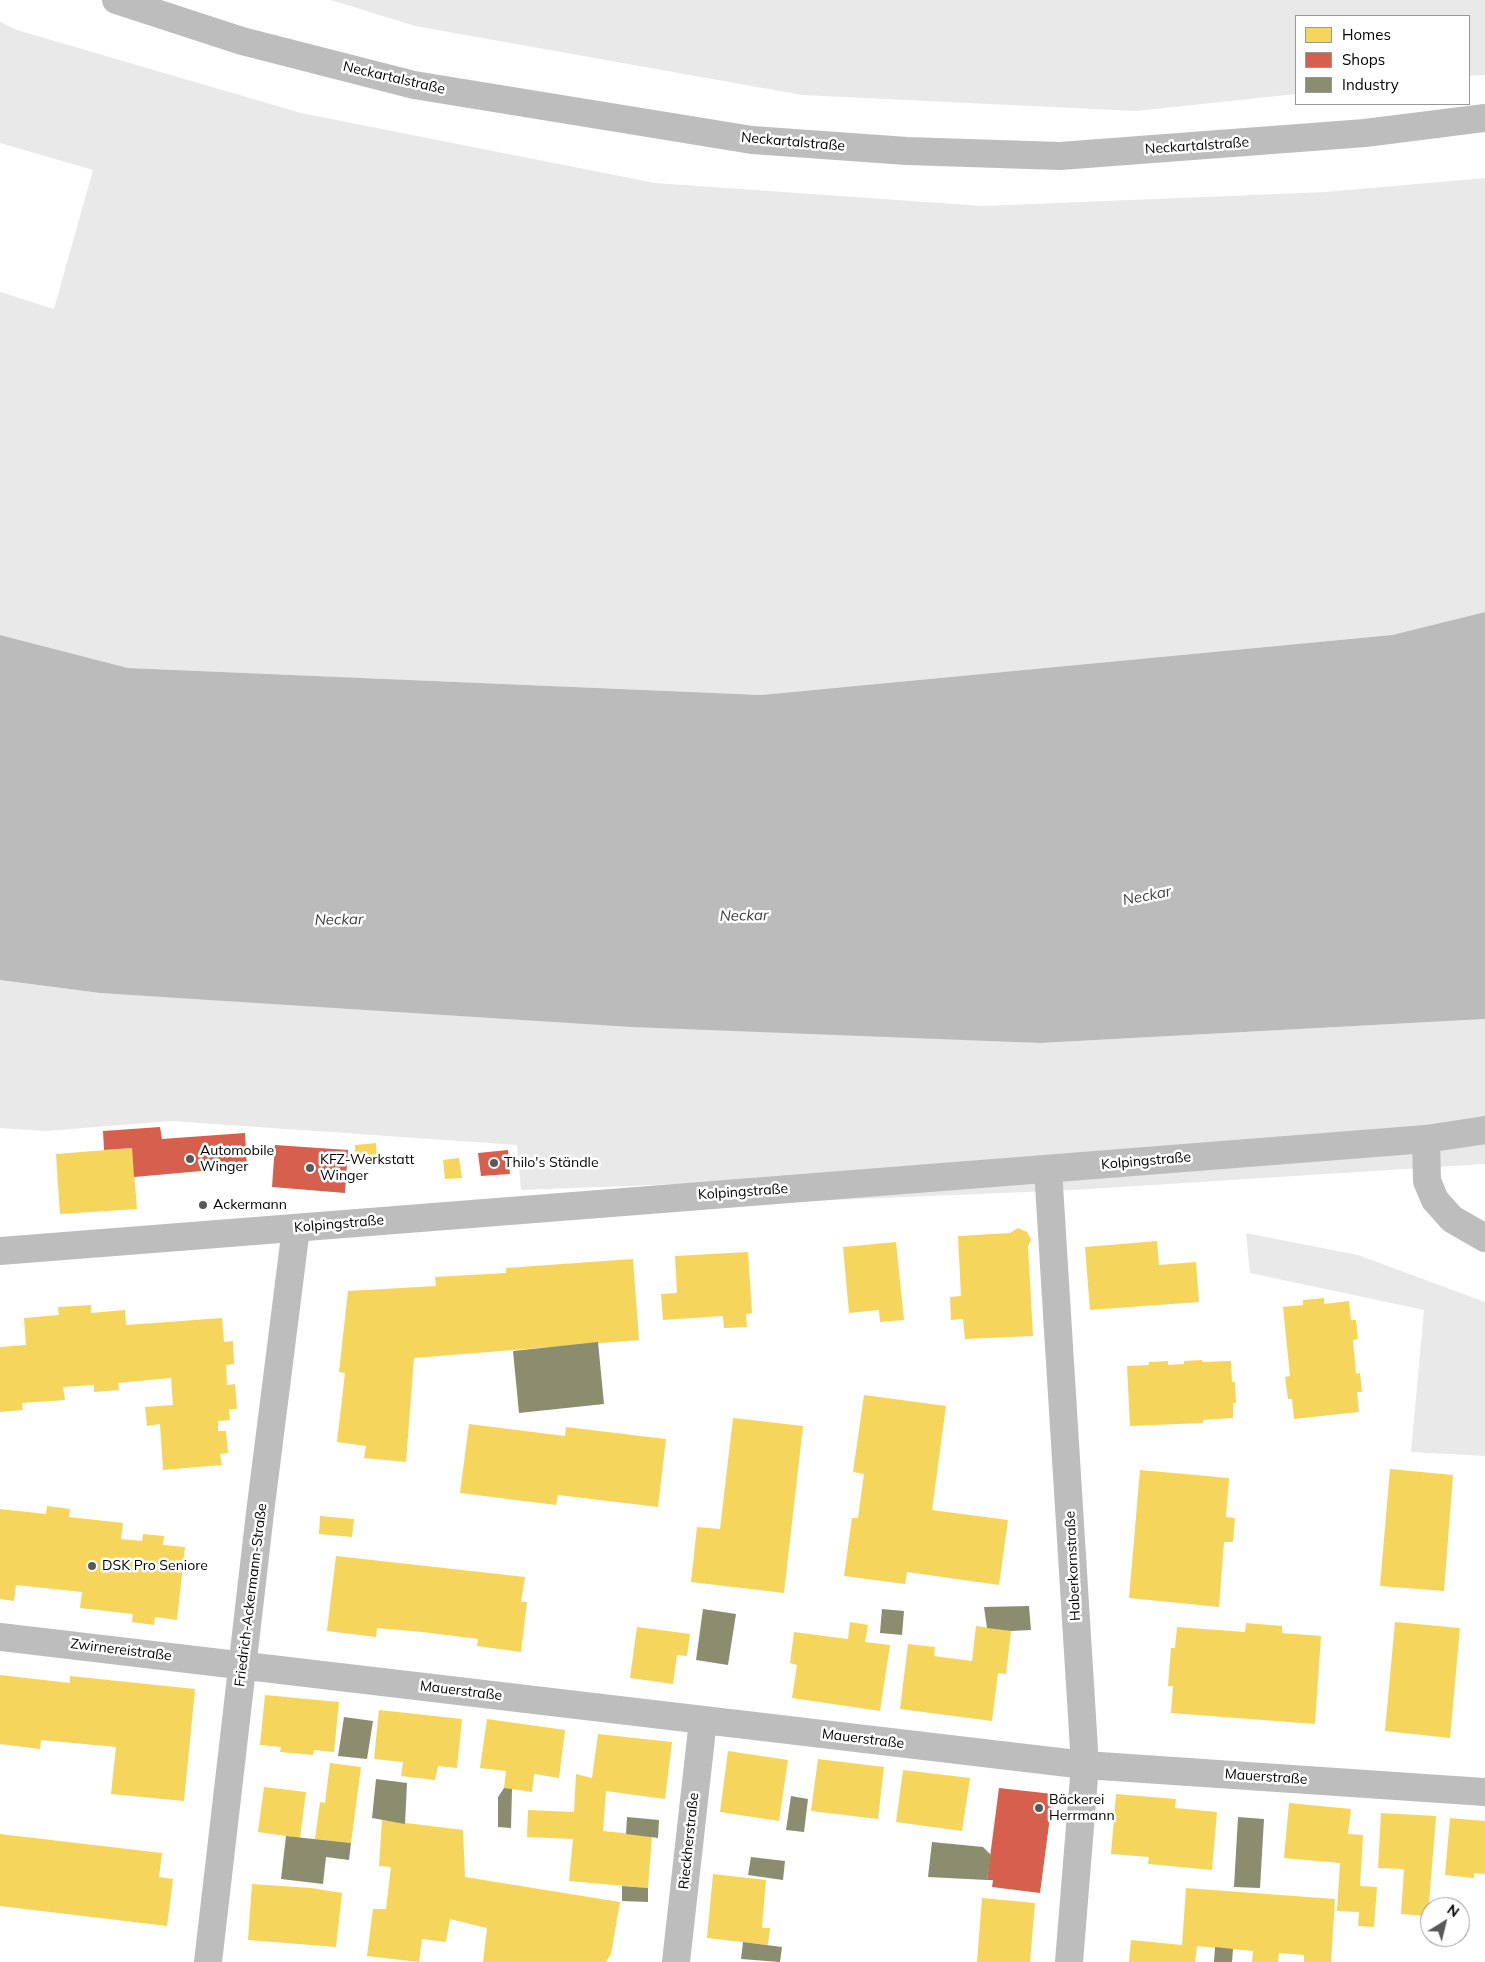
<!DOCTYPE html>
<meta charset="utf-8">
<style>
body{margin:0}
#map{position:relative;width:1485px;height:1962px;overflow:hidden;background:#fff;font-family:Mulish,sans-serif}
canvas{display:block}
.legend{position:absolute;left:1295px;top:15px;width:175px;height:90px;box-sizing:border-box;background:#fff;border:1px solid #999;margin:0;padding:6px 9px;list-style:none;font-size:15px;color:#000}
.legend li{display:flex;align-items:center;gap:10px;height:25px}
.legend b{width:25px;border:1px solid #999}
.north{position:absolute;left:1420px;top:1897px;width:50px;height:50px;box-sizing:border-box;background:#fff;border:1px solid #999;border-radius:50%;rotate:36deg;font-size:14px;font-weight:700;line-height:20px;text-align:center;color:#000}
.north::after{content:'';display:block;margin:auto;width:18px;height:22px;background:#595959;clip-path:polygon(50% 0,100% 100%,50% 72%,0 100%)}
</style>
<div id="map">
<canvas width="1485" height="1962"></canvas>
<ul class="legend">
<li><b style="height:14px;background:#f6d55c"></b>Homes</li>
<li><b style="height:14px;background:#d6604d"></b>Shops</li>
<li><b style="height:14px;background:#8c8c6e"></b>Industry</li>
</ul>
<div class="north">N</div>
</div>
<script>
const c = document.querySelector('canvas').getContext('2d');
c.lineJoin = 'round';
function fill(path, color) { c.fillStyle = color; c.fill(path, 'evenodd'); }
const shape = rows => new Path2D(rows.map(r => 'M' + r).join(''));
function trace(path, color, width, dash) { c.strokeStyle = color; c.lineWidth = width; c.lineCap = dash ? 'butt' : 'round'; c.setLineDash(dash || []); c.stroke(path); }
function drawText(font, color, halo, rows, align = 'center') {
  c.font = font + ' Mulish,sans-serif'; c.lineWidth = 5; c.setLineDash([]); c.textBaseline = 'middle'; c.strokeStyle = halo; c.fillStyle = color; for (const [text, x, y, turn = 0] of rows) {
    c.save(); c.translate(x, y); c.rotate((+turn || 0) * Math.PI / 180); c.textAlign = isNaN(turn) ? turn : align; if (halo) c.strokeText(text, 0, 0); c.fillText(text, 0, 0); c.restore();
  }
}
fill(shape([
 [331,0,1485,0,1485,75,1469,76,1469,16,1296,16,1296,94,1136,111,802,95,415,26],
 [0,22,17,30,301,113,655,183,983,206,1326,192,1485,178,1485,612,1392,635,761,695,128,668,0,635,0,292,54,309,93,170,0,143],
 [0,980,100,993,1040,1043,1485,1019,1485,1164,1073,1190,788,1202,785,1180,521,1190,517,1145,171,1121,46,1131,0,1128],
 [1246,1233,1358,1255,1485,1302,1485,1456,1411,1452,1424,1310,1250,1273]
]), '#e9e9e9');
fill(shape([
 [1485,612,1485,1019,1040,1043,632,1027,100,993,0,980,0,635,128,668,761,695,1392,635]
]), '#bbb');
fill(shape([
 [376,1143,377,1163,356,1165,355,1145],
 [132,1148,137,1209,60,1214,56,1154],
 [459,1158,462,1178,445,1179,443,1160],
 [1018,1228,1027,1232,1031,1240,1028,1246,1033,1336,965,1339,963,1319,951,1320,950,1297,961,1296,958,1236,1010,1233],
 [1157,1241,1159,1265,1196,1262,1199,1302,1090,1310,1085,1247],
 [896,1242,904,1320,880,1322,879,1310,849,1313,843,1247],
 [748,1252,752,1313,746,1314,747,1327,724,1328,723,1316,663,1320,661,1294,677,1293,675,1256],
 [633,1259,639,1340,414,1358,406,1462,364,1458,366,1446,337,1442,345,1373,339,1372,348,1291,436,1286,435,1277,506,1273,506,1268],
 [1324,1298,1324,1304,1349,1301,1351,1320,1356,1320,1358,1339,1353,1340,1356,1374,1360,1373,1362,1392,1357,1392,1359,1412,1294,1419,1292,1399,1288,1399,1285,1377,1290,1376,1283,1307,1303,1305,1303,1300],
 [91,1305,91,1313,125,1310,126,1325,222,1318,224,1342,233,1341,234,1364,226,1365,227,1385,235,1384,237,1409,229,1409,230,1420,218,1421,218,1431,226,1431,228,1453,220,1454,222,1465,163,1470,160,1424,147,1426,145,1407,173,1405,171,1378,118,1383,119,1390,94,1392,94,1385,63,1387,65,1400,22,1403,23,1410,0,1412,0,1347,26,1345,24,1318,59,1315,58,1307],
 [1202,1360,1203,1362,1231,1361,1232,1382,1235,1382,1236,1403,1233,1403,1233,1418,1203,1420,1203,1423,1130,1426,1127,1366,1149,1365,1149,1362,1168,1361,1168,1365,1184,1364,1184,1361],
 [864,1395,946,1406,932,1510,1008,1520,999,1585,907,1572,905,1584,844,1576,852,1518,858,1518,864,1474,853,1472],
 [733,1418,803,1426,784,1593,691,1582,697,1527,720,1529],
 [469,1424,565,1436,566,1427,666,1439,658,1507,558,1495,556,1505,460,1493],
 [1390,1469,1453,1475,1444,1591,1380,1586],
 [1140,1470,1229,1478,1226,1517,1235,1518,1233,1542,1224,1542,1219,1607,1129,1598],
 [47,1506,70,1509,69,1517,123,1523,121,1539,142,1541,143,1534,164,1536,163,1545,185,1547,177,1620,155,1617,154,1625,132,1622,133,1614,80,1608,82,1592,16,1585,14,1601,0,1599,0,1509,46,1514],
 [320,1516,354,1519,352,1537,319,1534],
 [336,1556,525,1577,521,1602,527,1602,521,1652,477,1646,478,1639,422,1632,377,1628,376,1637,327,1631],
 [850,1622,868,1625,865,1642,890,1645,880,1711,792,1698,797,1665,790,1663,794,1632,848,1639],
 [1395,1622,1460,1628,1450,1738,1385,1731],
 [1246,1623,1282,1626,1282,1633,1321,1636,1315,1724,1171,1713,1173,1686,1168,1686,1171,1648,1175,1648,1177,1627,1245,1632],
 [976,1626,1011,1631,1006,1674,998,1673,992,1721,900,1709,908,1644,935,1647,934,1656,972,1661],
 [637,1627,690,1634,687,1656,677,1655,673,1684,630,1678],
 [0,1675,70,1683,70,1676,195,1689,184,1801,111,1794,116,1747,41,1740,40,1749,0,1744],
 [265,1695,339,1702,334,1752,314,1750,313,1755,280,1752,281,1747,260,1745],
 [379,1710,462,1719,457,1768,438,1766,435,1780,401,1776,403,1762,374,1759],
 [487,1719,565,1730,559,1778,534,1774,532,1792,504,1788,506,1771,480,1768],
 [598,1734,672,1742,665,1799,606,1791,603,1831,652,1836,648,1888,569,1881,573,1839,527,1837,528,1810,574,1812,576,1774,592,1778],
 [728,1751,788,1760,779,1821,720,1812],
 [818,1759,884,1767,878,1819,811,1811],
 [330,1763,361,1767,351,1843,315,1839,320,1802,325,1803],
 [903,1770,970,1778,962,1831,896,1822],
 [264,1787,306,1792,300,1838,258,1832],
 [1116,1794,1176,1799,1175,1808,1217,1812,1212,1870,1148,1864,1149,1857,1111,1854],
 [1289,1803,1351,1809,1348,1834,1363,1835,1360,1886,1377,1887,1374,1927,1358,1926,1359,1912,1337,1911,1340,1863,1284,1858],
 [1381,1813,1436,1816,1428,1916,1401,1914,1404,1869,1378,1868],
 [1450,1818,1485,1821,1485,1874,1474,1873,1474,1878,1445,1875],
 [382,1820,463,1830,465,1877,620,1902,611,1954,606,1962,483,1962,487,1928,450,1919,446,1942,422,1939,419,1962,367,1956,373,1909,386,1909,391,1867,379,1866],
 [0,1834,162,1853,159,1877,173,1879,167,1926,0,1906],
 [713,1874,766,1880,762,1928,770,1928,768,1945,707,1938],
 [252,1884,311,1888,342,1893,336,1947,248,1940],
 [1186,1888,1335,1899,1331,1962,1304,1962,1304,1955,1279,1953,1278,1962,1252,1962,1253,1951,1197,1946,1195,1962,1129,1962,1131,1940,1182,1945],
 [982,1898,1035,1903,1030,1962,977,1962]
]), '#f6d55c');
fill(shape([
 [160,1127,162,1139,245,1133,247,1167,134,1177,132,1148,104,1150,103,1131],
 [275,1145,348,1150,345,1193,272,1187],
 [508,1150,510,1174,481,1176,478,1153],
 [999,1788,1053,1794,1040,1893,992,1887,993,1880,987,1880]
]), '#d6604d');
fill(shape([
 [598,1342,604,1404,519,1413,513,1351],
 [1029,1606,1031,1630,1011,1631,987,1628,984,1607],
 [703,1609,736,1614,728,1665,696,1660],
 [882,1609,904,1611,902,1635,880,1633],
 [344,1717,373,1721,367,1759,338,1756],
 [376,1779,407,1783,405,1824,372,1818],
 [504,1788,512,1789,511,1828,498,1827,498,1797],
 [791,1796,808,1799,804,1832,786,1830],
 [627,1817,659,1820,658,1838,626,1834],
 [1238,1817,1264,1819,1260,1888,1234,1887],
 [286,1836,351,1843,349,1860,326,1857,323,1884,281,1879],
 [932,1842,983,1847,991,1855,987,1880,928,1877],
 [751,1857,785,1861,783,1880,748,1875],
 [622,1886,648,1888,648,1902,622,1901],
 [743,1942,782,1947,780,1962,741,1959],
 [1215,1947,1233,1949,1232,1962,1214,1962]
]), '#8c8c6e');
trace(shape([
 [1426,1139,1427,1181,1435,1200,1452,1219,1485,1238],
 [1048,1169,1085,1765,1069,1962],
 [0,1637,1085,1765,1485,1792],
 [208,1962,260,1513,296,1228],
 [676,1962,703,1720]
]), '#bdbdbd', 28);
trace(shape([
 [0,1251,1426,1139,1485,1130]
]), '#bdbdbd', 28);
trace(shape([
 [116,0,242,41,414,85,752,140,907,151,1060,156,1365,133,1485,118]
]), '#bdbdbd', 28);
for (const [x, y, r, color] of [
 [190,1159,5,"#595959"],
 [494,1163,5,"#595959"],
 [310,1168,5,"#595959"],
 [203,1205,5,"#595959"],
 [92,1566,5,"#595959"],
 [1039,1808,5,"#595959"]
]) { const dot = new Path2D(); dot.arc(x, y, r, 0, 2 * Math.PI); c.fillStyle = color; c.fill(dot); trace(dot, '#fff', 2); }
drawText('14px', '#000', '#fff', [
 ["Neckartalstraße",394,78,13],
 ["Neckartalstraße",793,142,5],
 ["Neckartalstraße",1197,146,-4],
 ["Kolpingstraße",1146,1161,-5],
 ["Kolpingstraße",743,1192,-4],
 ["Kolpingstraße",339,1224,-5],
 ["Haberkornstraße",1073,1566,-93],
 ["Friedrich-Ackermann-Straße",251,1595,-83],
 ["Zwirnereistraße",121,1650,7],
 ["Mauerstraße",461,1691,7],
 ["Mauerstraße",863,1739,7],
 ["Mauerstraße",1266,1777,4],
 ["Rieckherstraße",689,1841,-84]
]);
drawText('14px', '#000', '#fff', [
 ["Automobile",200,1151],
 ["Winger",200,1167],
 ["KFZ-Werkstatt",320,1160],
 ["Winger",320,1176],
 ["Thilo's Ständle",504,1163],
 ["Ackermann",213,1205],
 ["DSK Pro Seniore",102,1566],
 ["Bäckerei",1049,1800],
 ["Herrmann",1049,1816]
], 'left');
drawText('italic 15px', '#3f3f3f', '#fff', [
 ["Neckar",1147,896,-11],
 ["Neckar",744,916,-1],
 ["Neckar",339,920,-1]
]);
</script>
